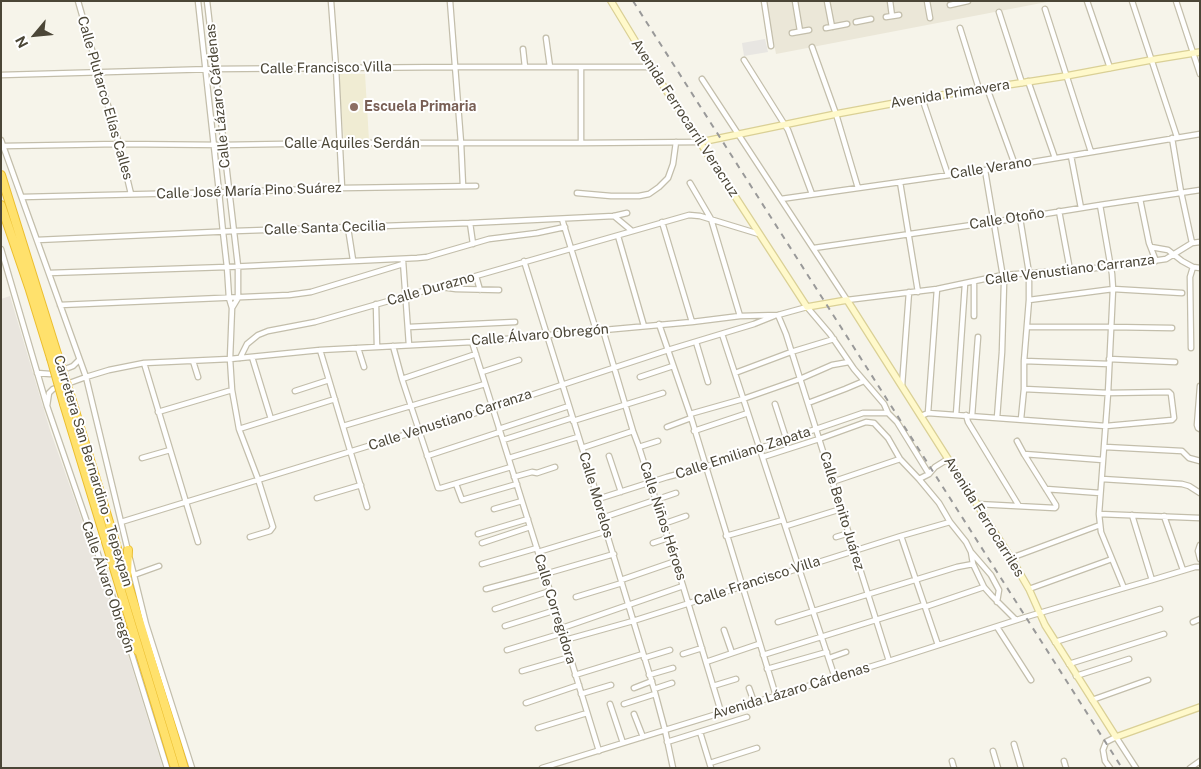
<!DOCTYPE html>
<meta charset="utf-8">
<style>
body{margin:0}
#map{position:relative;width:1201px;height:769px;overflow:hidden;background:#f6f4ea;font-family:"Public Sans",sans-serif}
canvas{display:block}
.frame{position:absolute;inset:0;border:2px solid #4b4637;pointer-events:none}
.north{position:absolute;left:10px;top:10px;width:50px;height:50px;-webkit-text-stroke:4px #fff;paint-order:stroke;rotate:242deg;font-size:14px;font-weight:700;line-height:20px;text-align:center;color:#4b4637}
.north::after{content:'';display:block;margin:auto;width:18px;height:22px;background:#4b4637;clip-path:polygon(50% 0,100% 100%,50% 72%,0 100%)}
</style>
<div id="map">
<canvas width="1201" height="769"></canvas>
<div class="frame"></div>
<div class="north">N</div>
</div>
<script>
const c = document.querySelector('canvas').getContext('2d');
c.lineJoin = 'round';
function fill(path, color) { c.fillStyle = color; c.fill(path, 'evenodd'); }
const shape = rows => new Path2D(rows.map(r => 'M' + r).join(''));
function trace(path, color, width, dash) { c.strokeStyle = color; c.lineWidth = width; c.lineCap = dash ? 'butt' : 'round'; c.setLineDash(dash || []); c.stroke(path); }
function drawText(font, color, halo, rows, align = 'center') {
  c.font = font + ' "Public Sans",sans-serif'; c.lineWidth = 4; c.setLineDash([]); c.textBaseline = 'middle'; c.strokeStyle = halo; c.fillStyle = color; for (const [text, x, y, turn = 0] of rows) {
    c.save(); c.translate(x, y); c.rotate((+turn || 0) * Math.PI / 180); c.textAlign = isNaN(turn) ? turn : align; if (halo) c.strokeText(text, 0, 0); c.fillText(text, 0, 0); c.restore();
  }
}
fill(shape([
 [766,1,1052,1,776,54]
]), '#ebe7d8');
fill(shape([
 [10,296,50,430,116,616,163,768,1,768,1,299]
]), '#e9e5de');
fill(shape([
 [338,74,365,74,369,140,344,141]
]), '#f0ecd3');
fill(shape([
 [765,39,768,52,744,56,742,43]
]), '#e8e6e2');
const street = shape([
 [78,1,119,144,131,194],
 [198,1,219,192,223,232,227,267,229,298,232,308,230,359,232,390,239,429,258,479,273,527,270,531,250,537],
 [207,1,238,266,238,298,232,308],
 [331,1,336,68,342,188],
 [450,1,461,143,463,186],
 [764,1,771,46],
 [795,1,800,31],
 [827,1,832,27],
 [890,1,892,16],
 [927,1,930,18],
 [1087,1,1110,68],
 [1132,1,1177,137],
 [1176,1,1200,74],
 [950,5,968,1],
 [1045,9,1091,152],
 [999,12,1022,83],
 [886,17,899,15],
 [856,22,871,19],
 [826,28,847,24],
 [960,28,979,89],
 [792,33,809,30],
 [546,38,550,67],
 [812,47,836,114,858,188],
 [523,49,525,67],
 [744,60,788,130,812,194],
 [581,67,581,143],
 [1,75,214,69,455,67,651,67],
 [702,79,847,300,937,289,1003,275,1110,267,1166,259,1192,243,1200,242],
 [1028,81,1055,158],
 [987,88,1015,165],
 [922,98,948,175],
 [1172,138,1181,192,1192,243],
 [1,140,86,377,128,551],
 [4,146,119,144,223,145,339,143,581,143,701,142],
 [1071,156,1081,208],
 [985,170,1004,283,1002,352,997,418],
 [900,182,918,292],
 [690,183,711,219,740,316],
 [577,193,611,196,639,196,649,194,659,187,668,178,673,164,676,142],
 [22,197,229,192,342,188,476,186],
 [781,199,985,170,1200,134],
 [1140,199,1149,243,1156,261],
 [1100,205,1112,274,1113,289,1108,393,1099,514,1101,532,1124,588],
 [1059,211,1070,270],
 [614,216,632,231],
 [1020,218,1029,273,1029,300,1024,361,1024,389,1021,419],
 [562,219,596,330],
 [662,222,692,322],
 [470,223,473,244],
 [348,228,353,260],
 [618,236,644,326],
 [37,240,235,231,470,223,614,216,627,213],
 [1151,247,1168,250,1182,261,1193,267,1200,268],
 [814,248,1020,218,1100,205,1200,190],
 [1,249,47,406,125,633],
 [403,261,409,345],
 [524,261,598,499,602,518,654,689,665,730,673,768],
 [49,273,227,267,417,258,427,257,489,239,537,233,565,227],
 [476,276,480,290],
 [441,287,456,289,499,290],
 [1029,300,1113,289,1182,293],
 [376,304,377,347],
 [60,305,289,295,311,292,403,264],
 [778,315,786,334,889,661],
 [974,316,974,282],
 [659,324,690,414,776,696],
 [409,327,515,322],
 [1027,327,1111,327,1172,328],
 [603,330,633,431,639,447,683,586,721,712],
 [722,334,835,678],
 [472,342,538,552,599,751],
 [696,342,708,382],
 [393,346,402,379,438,488,441,488,511,467],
 [358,348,364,367],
 [1191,348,1190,277,1193,267],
 [320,350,367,507],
 [252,357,271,419],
 [240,358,247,344,258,335,268,331,315,322,689,215,700,216,759,234],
 [1109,359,1175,362],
 [193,361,198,377],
 [1024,361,1109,364],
 [144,363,198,542],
 [482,372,519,360],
 [37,373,50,374,68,368,73,366,79,360],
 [735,373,791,352,834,339],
 [640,377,673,366],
 [402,379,476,354],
 [902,386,909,292],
 [1200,386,1197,425,1198,428,1200,429],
 [295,391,329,380],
 [808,403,845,389,864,381],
 [775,404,786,438],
 [47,406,49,393,53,389,86,377,109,370,144,363,230,359,320,350,472,342,692,322,740,316,778,315,807,307,830,334,854,369,884,404,888,413,897,422,929,474],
 [158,412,232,390],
 [928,413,937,289],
 [690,414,743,399,800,379,832,365,849,362],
 [956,415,965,284],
 [966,415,968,422,1019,506],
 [921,416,928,413,1106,426,1172,420,1174,418,1171,394,1169,392,1108,393,1024,389],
 [972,416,978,337],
 [573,421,663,393],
 [343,426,485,384],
 [667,427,691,418],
 [239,429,335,399],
 [499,429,569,406],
 [694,431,748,413],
 [503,440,572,418],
 [639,447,658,441],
 [1105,447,1182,451,1189,458,1200,461],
 [582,448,633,431],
 [1024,454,1103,460],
 [427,456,500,432],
 [609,456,621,492],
 [763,457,819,439,866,422,874,423,888,438,900,459,919,479,939,503,950,522,966,542,971,552,973,564,984,587,992,596,1016,620],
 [142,458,170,450],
 [509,458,578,437],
 [514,477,532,472,537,473,555,467],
 [919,479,929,474,935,467,948,459],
 [1102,479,1182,484,1189,486,1200,493],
 [832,482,900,459],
 [456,484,462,500,517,484],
 [1046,489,1100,493],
 [317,498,361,485],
 [598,499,667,477,705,467,863,413,888,413],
 [977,504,1055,508,1056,507,1056,505,1024,454,1017,441],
 [494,509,522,501],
 [1099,514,1200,518],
 [1132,515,1152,580],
 [1164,516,1183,570],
 [602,518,676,493],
 [121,522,492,408,668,350,754,324,774,316],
 [663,524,686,516],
 [786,526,841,509],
 [478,534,528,519],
 [726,536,783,520],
 [901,536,938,645],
 [836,537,849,533],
 [482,543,530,527],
 [653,543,668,538],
 [1200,545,1198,551,1200,559],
 [538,552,607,531],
 [972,553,991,575,999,590,997,602],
 [1011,558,1100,525],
 [130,559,146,624,192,768],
 [482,564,537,548],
 [134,575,159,566],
 [621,580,676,561],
 [486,589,538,575,545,574,614,554],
 [1029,589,1112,559],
 [576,597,622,583],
 [925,607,984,587],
 [495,609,550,591],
 [778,622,957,567,973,564],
 [1193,622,1200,619],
 [505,626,556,610],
 [997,627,1031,680],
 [562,628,683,586],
 [724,630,732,653],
 [565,640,633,621,901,536,950,522],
 [128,642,167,768],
 [1055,642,1160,609],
 [507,650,563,633],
 [683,654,702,648],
 [763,655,924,605],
 [644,658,670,650],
 [829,658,846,652],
 [706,662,759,644],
 [1069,664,1164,634],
 [767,669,827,652],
 [522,671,570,657],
 [575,675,643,654],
 [649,675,673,668],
 [1076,676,1129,659],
 [713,686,736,679],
 [634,688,652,681],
 [749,688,754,702],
 [654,689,672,683],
 [581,694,611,685],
 [1092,700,1148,680],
 [526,703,579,685],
 [610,704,623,743],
 [624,704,655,694],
 [634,714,643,737],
 [538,728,587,713],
 [700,732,711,768],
 [667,742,747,717],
 [1014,744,1021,768],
 [993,751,998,768],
 [952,761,954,768],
 [1064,761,1066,768],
 [710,763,757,748],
 [542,768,889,661,1026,617,1124,588,1152,580,1195,567,1200,567],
 [1110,768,1105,761,1103,750,1106,742,1116,737,1136,768],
 [1190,768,1200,761]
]);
const secondary = shape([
 [611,1,651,67,807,307,847,300,1011,558,1029,589,1045,625,1116,737,1200,707],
 [701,142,836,114,922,98,1066,76,1151,60,1200,52]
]);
const highway = shape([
 [1,175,57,354],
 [1,205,30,290,51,358],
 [72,401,184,768],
 [64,404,175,768],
 [127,575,128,550],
 [124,631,132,645,139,652]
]);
trace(street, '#c3beab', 7);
trace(secondary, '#dad096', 8);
trace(highway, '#ebbe2f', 10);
trace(street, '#fff', 4.5);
trace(secondary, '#fff9cb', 5.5);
trace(highway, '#ffe16c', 8);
trace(shape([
 [633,1,1122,768]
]), '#999', 2, [6, 6]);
const highwayBridge = shape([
 [57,354,72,401],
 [51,358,64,404]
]);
trace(highwayBridge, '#ebbe2f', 10, []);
trace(highwayBridge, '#ffe16c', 8);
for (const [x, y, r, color] of [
 [354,107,5,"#8d6e63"]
]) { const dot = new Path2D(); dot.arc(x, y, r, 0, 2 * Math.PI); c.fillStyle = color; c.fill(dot); trace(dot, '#fff', 2); }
drawText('14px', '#4b4637', '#fff', [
 ["Calle Francisco Villa",326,68,-1],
 ["Avenida Primavera",950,94,-9],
 ["Calle Lázaro Cárdenas",218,96,-96],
 ["Calle Plutarco Elías Calles",105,98,74],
 ["Avenida Ferrocarril Veracruz",685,118,57],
 ["Calle Aquiles Serdán",352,144],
 ["Calle Verano",991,168,-9],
 ["Calle José María Pino Suárez",249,191,-2],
 ["Calle Otoño",1007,219,-9],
 ["Calle Santa Cecilia",325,228,-2],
 ["Calle Venustiano Carranza",1070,270,-7],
 ["Calle Durazno",431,289,-16],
 ["Calle Álvaro Obregón",540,335,-5],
 ["Calle Venustiano Carranza",450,420,-18],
 ["Calle Emiliano Zapata",743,453,-18],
 ["Carretera San Bernardino - Tepexpan",93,471,73],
 ["Calle Morelos",596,495,73],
 ["Calle Benito Juárez",842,511,73],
 ["Avenida Ferrocarriles",984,517,58],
 ["Calle Niños Héroes",663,521,72],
 ["Calle Francisco Villa",757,581,-18],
 ["Calle Álvaro Obregón",108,587,71],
 ["Calle Corregidora",555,609,73],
 ["Avenida Lázaro Cárdenas",791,691,-17]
]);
drawText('bold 14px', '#785e54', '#fff', [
 ["Escuela Primaria",364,107]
], 'left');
</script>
